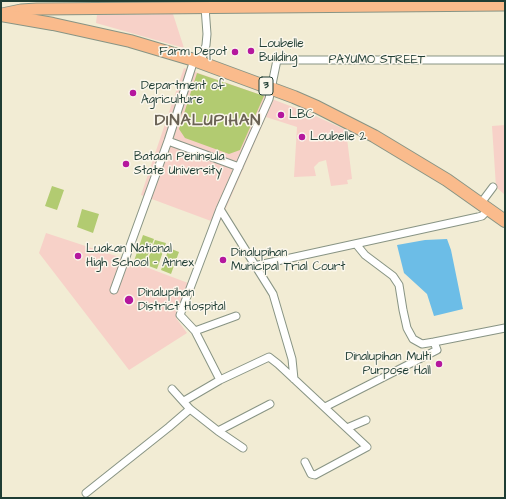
<!DOCTYPE html>
<meta charset="utf-8">
<style>
body{margin:0}
#map{position:relative;width:506px;height:499px;overflow:hidden;background:#f2ecd4;font-family:"Architects Daughter",sans-serif}
canvas{display:block}
.frame{position:absolute;inset:0;border:2px solid #1f3d34;pointer-events:none}
</style>
<div id="map">
<canvas width="506" height="499"></canvas>
<div class="frame"></div>
</div>
<script>
const c = document.querySelector('canvas').getContext('2d');
c.lineJoin = 'round';
function fill(path, color) { c.fillStyle = color; c.fill(path, 'evenodd'); }
const shape = rows => new Path2D(rows.map(r => 'M' + r).join(''));
function trace(path, color, width, dash) { c.strokeStyle = color; c.lineWidth = width; c.lineCap = dash ? 'butt' : 'round'; c.setLineDash(dash || []); c.stroke(path); }
function drawText(font, color, halo, rows, align = 'center') {
  c.font = font + ' "Architects Daughter",sans-serif'; c.lineWidth = 3; c.setLineDash([]); c.textBaseline = 'middle'; c.strokeStyle = halo; c.fillStyle = color; for (const [text, x, y, turn = 0] of rows) {
    c.save(); c.translate(x, y); c.rotate((+turn || 0) * Math.PI / 180); c.textAlign = isNaN(turn) ? turn : align; if (halo) c.strokeText(text, 0, 0); c.fillText(text, 0, 0); c.restore();
  }
}
fill(shape([
 [173,14,184,48,96,23,97,15],
 [184,68,264,96,311,114,346,130,352,179,347,180,348,184,331,186,326,160,319,162,314,167,316,176,294,177,297,127,266,117,219,224,141,195],
 [505,125,505,195,496,187,492,126],
 [46,233,122,258,188,283,176,318,187,333,129,370,39,253]
]), '#f7d1c8');
fill(shape([
 [197,73,264,96,240,150,229,154,185,138,179,129],
 [52,186,64,190,57,210,45,206],
 [82,209,99,214,93,233,77,227],
 [143,235,154,239,144,265,134,261],
 [155,240,166,243,157,269,146,265],
 [169,248,179,252,171,274,161,270]
]), '#b2cb71');
fill(shape([
 [447,239,451,250,463,309,434,316,427,294,404,273,397,245,425,240]
]), '#6cbde7');
const street = shape([
 [201,62,206,45,207,34,205,7],
 [168,141,239,167],
 [481,203,493,187],
 [220,209,273,294,292,359,294,379],
 [356,244,365,255,393,276,399,285,403,310,407,328,413,339,422,344,434,342],
 [254,266,478,217,482,216,489,209],
 [114,290,168,141,194,60],
 [195,331,236,316],
 [220,380,195,331,180,315,220,209,269,99,277,60,505,60],
 [172,389,190,409,218,431,243,448],
 [184,401,220,380,269,357,278,364,367,447,315,475,311,474,305,462],
 [325,407,437,350,434,342,505,328],
 [347,428,366,420],
 [218,431,270,404],
 [86,493,169,427,190,409]
]);
const primary = shape([
 [2,14,21,10,37,9,505,5]
]);
const highway = shape([
 [1,15,53,24,130,41,194,60,294,97,317,107,374,136,447,180,505,221]
]);
trace(street, '#889484', 9);
trace(primary, '#889484', 13);
trace(highway, '#889484', 14);
trace(street, '#fff', 7);
trace(primary, '#fabb8c', 11);
trace(highway, '#fabb8c', 12);
for (const [x, y, r, color] of [
 [251,51,4,"#b5179e"],
 [235,52,4,"#b5179e"],
 [133,93,4,"#b5179e"],
 [281,115,4,"#b5179e"],
 [302,137,4,"#b5179e"],
 [126,164,4,"#b5179e"],
 [78,256,4,"#b5179e"],
 [223,260,4,"#b5179e"],
 [129,300,5,"#b5179e"],
 [439,364,4,"#b5179e"]
]) { const dot = new Path2D(); dot.arc(x, y, r, 0, 2 * Math.PI); c.fillStyle = color; c.fill(dot); trace(dot, '#fbf7ec', 1.5); }
for (const [x, y, w] of [
 [266,86,14]
]) { const box = new Path2D(); box.roundRect(x - w / 2, y - 9, w, 18, 3); c.fillStyle = '#fbf7ec'; c.fill(box); trace(box, '#1f3d34', 1); }
drawText('bold 11px', '#1f3d34', null, [
 ["3",266,86]
]);
drawText('12px', '#1f3d34', '#fbf7ec', [
 ["Loubelle",259,44],
 ["Building",259,58],
 ["Farm Depot",227,52,"right"],
 ["Department of",141,86],
 ["Agriculture",141,100],
 ["LBC",289,115],
 ["Loubelle 2",310,137],
 ["Bataan Peninsula",134,157],
 ["State University",134,171],
 ["Luakan National",86,249],
 ["High School – Annex",86,263],
 ["Dinalupihan",231,253],
 ["Municipal Trial Court",231,267],
 ["Dinalupihan",138,293],
 ["District Hospital",138,307],
 ["Dinalupihan Multi",431,357,"right"],
 ["Purpose Hall",431,371,"right"]
], 'left');
drawText('12px', '#1f3d34', '#fbf7ec', [
 ["PAYUMO STREET",377,60]
]);
c.letterSpacing = '1px';
drawText('bold 16px', '#6a6254', '#fbf7ec', [
 ["DINALUPIHAN",208,122]
]);
c.letterSpacing = '0px';
</script>
